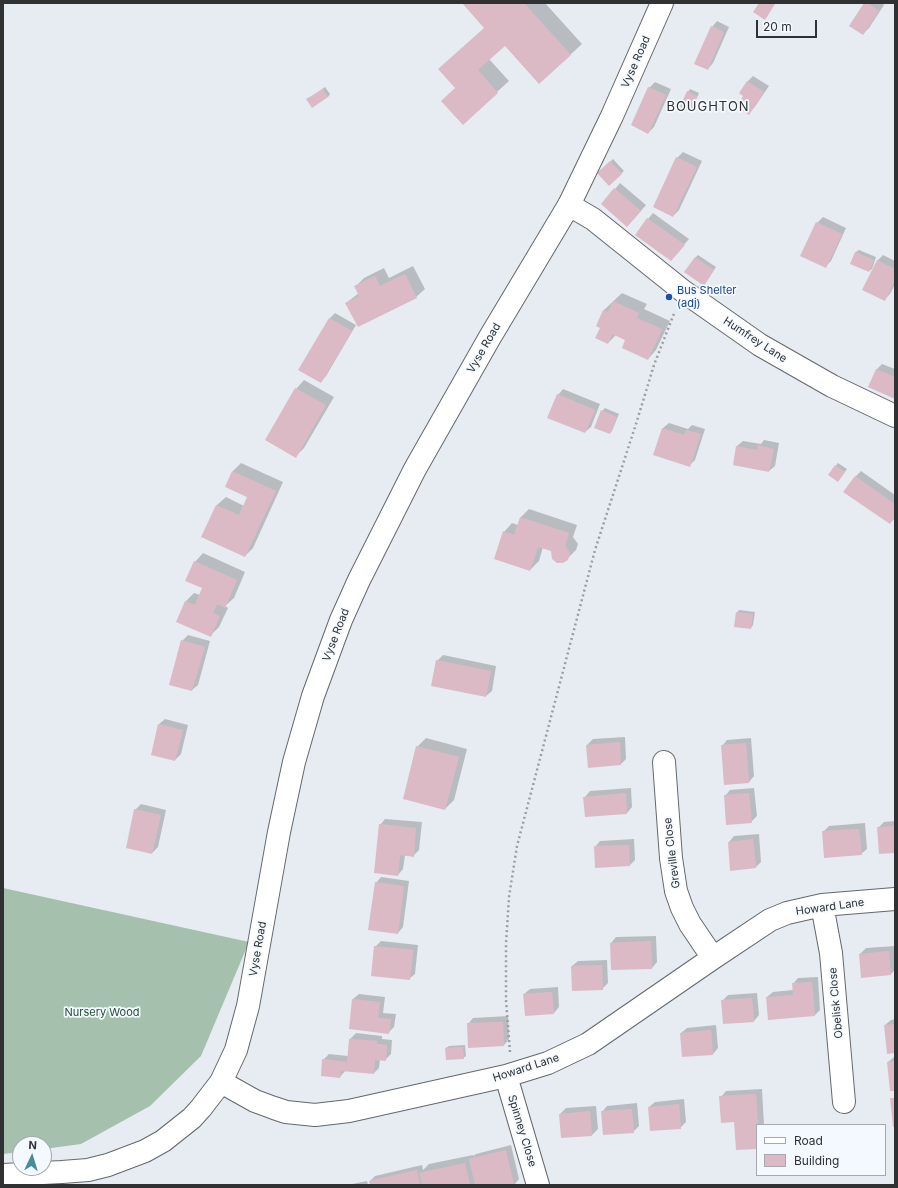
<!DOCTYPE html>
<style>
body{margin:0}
#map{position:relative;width:898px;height:1188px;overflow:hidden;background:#e6ecf1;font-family:Inter,sans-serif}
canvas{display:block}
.frame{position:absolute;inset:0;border:4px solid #2f3133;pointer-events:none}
.legend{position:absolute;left:756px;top:1124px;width:130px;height:52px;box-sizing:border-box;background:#f3f9fe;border:1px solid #a5a9ad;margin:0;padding:5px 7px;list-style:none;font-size:12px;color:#2f3133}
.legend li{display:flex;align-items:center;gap:8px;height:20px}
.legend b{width:20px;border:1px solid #a5a9ad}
.north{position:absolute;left:12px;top:1136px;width:40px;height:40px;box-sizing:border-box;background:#f3f9fe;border:1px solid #a5a9ad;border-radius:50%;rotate:4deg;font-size:11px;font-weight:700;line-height:16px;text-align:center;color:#2f3133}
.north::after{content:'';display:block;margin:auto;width:14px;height:18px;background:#478c99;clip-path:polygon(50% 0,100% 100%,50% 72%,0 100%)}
.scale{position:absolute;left:756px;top:20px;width:61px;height:18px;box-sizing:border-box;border:2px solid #2f3133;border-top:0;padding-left:5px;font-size:12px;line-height:14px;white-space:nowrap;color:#2f3133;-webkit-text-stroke:3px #f3f9fe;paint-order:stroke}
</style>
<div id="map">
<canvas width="898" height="1188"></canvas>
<div class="frame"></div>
<ul class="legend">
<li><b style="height:5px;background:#fff"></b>Road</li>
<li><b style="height:11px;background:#dcbac5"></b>Building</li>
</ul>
<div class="north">N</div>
<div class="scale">20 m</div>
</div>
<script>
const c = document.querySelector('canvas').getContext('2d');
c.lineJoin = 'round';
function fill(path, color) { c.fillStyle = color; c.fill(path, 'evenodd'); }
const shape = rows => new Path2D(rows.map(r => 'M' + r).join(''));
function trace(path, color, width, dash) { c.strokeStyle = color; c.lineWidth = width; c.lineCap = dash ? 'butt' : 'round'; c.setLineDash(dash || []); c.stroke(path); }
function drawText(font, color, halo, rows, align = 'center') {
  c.font = font + ' Inter,sans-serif'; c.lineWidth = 3.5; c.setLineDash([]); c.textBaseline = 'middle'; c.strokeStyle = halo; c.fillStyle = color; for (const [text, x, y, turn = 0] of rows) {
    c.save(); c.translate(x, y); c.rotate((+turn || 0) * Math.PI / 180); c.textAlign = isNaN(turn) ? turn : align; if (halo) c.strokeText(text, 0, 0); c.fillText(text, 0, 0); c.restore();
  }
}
fill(shape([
 [3,888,249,942,201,1056,150,1106,81,1144,44,1149,44,1144,20,1144,20,1152,3,1154]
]), '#a5c1ad');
fill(shape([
 [463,3,545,3,582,44,570,55,505,45,489,59,509,81,463,123,456,87,485,27],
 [865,3,882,3,884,5,869,28,863,34],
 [717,21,729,27,713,63,708,69,712,27],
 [753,76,769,86,754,108,748,113,745,96,740,93,748,81],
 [655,82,671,89,654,127,648,133,632,125,649,88],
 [325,87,330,94,328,97,308,99],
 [690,89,699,93,692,109,690,111,688,92],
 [683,152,702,161,679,210,673,216,677,158],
 [613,159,624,171,609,185,598,173],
 [620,183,646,205,633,220,615,189],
 [653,213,689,239,676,254,648,219],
 [823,217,846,228,831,261,825,267,817,223],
 [859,250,876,257,872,269,869,271,851,264,856,252],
 [698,255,716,267,706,282,695,258],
 [883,255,895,261,895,284,890,294,884,300,878,260],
 [413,266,425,289,416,297,346,303,359,293,356,286,364,278,384,268,389,278],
 [622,293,647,304,644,309,670,321,656,350,648,359,627,339,616,335,608,343,601,328,597,326,604,310],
 [335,313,356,325,326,376,321,382,330,318],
 [882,364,895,369,895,398,869,386,877,369],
 [304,380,334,397,304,448,296,456,296,389],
 [563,389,600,404,591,427,585,432,558,395],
 [605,408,619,414,612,431,610,433,602,411],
 [669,423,688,429,692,425,705,429,695,460,690,465,655,454,663,428],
 [764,440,779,443,775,466,769,471,734,465,737,446,743,441,761,444],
 [241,463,283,482,253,548,245,556,203,537,217,505,226,497,244,506,249,497,226,486,233,471],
 [838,463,847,469,840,478,829,475],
 [861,471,895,495,895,518,890,523,855,477],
 [529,509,577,525,573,537,578,544,576,550,567,559,552,550,543,547,539,561,530,570,504,532,512,523,518,525,521,517],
 [203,553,245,572,234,598,225,606,228,608,219,627,210,636,177,621,186,601,194,593,200,595,203,588,195,562],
 [739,610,755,612,753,625,751,628,737,613],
 [188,635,210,641,198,685,192,690,182,641],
 [443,655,496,666,492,691,486,696,437,661],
 [165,719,188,725,181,754,175,760,159,724],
 [625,737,626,759,621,764,587,745,593,739],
 [426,738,467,749,454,800,445,809,417,747],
 [751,738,754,776,749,782,722,746,727,740],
 [631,788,632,807,627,813,585,797,590,791],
 [754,788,757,816,751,822,725,796,730,790],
 [141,804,166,810,158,847,152,853,135,810],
 [385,819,422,822,419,850,413,856,405,855,403,869,398,875,380,825],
 [895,821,895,852,878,828,884,822],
 [865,823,867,849,861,854,823,832,829,826],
 [759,834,761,862,756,867,729,842,734,836],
 [634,839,635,860,630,865,595,847,600,841],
 [381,877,409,881,403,927,398,933,376,883],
 [656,936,657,962,652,968,611,943,616,937],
 [381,941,418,945,415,974,409,979,375,947],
 [895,946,895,970,891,974,862,976,860,954,866,948],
 [607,960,608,983,602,989,572,966,578,961],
 [818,977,820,1010,815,1015,767,997,773,992,793,990,793,984,798,978],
 [558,987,559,1007,554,1013,524,994,530,989],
 [757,993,759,1015,754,1021,722,1001,728,995],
 [359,994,385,997,383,1013,396,1014,394,1027,388,1033,353,999],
 [508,1016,509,1039,504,1045,468,1024,473,1018],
 [895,1019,895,1052,885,1025,891,1020],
 [716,1025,718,1048,713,1054,681,1033,687,1028],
 [356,1033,382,1036,382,1039,392,1040,391,1054,385,1060,380,1059,379,1068,374,1073,346,1070,340,1077,323,1060,329,1054,348,1056,350,1039],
 [465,1045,466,1056,463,1058,446,1048,449,1046],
 [894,1057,895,1057,895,1090,888,1062],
 [762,1089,764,1125,757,1125,757,1148,735,1121,721,1097,726,1091],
 [684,1099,686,1122,680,1128,649,1107,655,1102],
 [637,1103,639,1126,633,1132,602,1112,607,1106],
 [596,1106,598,1129,592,1135,562,1137,560,1114,566,1108],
 [511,1145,519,1179,514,1185,371,1185,370,1181,375,1176,422,1165,423,1170,429,1164,473,1155,473,1156,476,1154],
 [367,1181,368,1185,347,1185]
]), '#0003');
fill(shape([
 [462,3,524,3,571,55,539,84,505,46,478,70,498,93,463,125,441,101,455,88,438,69,484,28],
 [759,3,773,3,775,4,765,20,753,12],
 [864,3,868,3,879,11,863,35,849,26],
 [711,26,724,32,708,70,694,64],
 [747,81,764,92,749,115,737,107,743,96,739,93],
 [648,87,666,95,648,134,631,125],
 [323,89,328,97,312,108,306,99],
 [687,91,697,96,690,112,680,107],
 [676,157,697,167,673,217,653,207],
 [610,161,622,174,609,186,597,173],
 [614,188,641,211,627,227,601,204],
 [647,218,685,245,671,261,635,235],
 [816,222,842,234,826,268,800,256],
 [855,252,874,260,869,272,850,264],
 [695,257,714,270,704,286,684,272],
 [877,260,895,269,895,280,885,301,862,290],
 [405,274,417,298,358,327,345,303,359,296,354,286,375,276,380,286],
 [613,301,639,313,637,318,662,329,648,360,622,348,625,340,612,334,608,344,595,338,600,328,596,326,603,310,608,312],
 [329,318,352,331,321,383,298,370],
 [876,369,895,377,895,399,868,387],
 [295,388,326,405,296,458,265,440],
 [557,394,595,410,585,433,547,418],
 [601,410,617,417,610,434,594,428],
 [662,428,684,435,686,430,701,434,690,467,653,455],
 [758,445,774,449,769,472,733,465,736,446,757,450],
 [835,465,845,472,838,482,828,475],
 [232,471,276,491,245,557,201,537,216,505,239,515,247,497,225,487],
 [855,476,895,504,895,517,890,524,843,492],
 [520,517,569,533,565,546,570,553,568,560,563,563,557,563,552,559,551,551,538,547,530,571,494,559,503,531,514,535],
 [194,561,237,580,225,608,217,604,213,613,220,616,211,637,176,622,185,601,195,605,202,588,185,581],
 [736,612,753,614,751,629,734,627],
 [181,640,205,647,192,691,169,685],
 [436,660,491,671,486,697,431,686],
 [158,724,183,730,175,761,151,755],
 [620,742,621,765,588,768,586,745],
 [746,743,749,783,724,785,721,745],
 [416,746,459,757,445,810,403,799],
 [626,793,627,814,585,817,583,797],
 [749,793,752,823,726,825,724,795],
 [134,809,161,815,152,854,126,848],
 [379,824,416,828,414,857,400,855,398,876,374,873],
 [895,826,895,853,879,854,877,827],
 [859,829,862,855,824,858,822,831],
 [753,839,756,868,730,871,728,842],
 [629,845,630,866,595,868,594,846],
 [375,882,404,886,398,934,368,930],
 [651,941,652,969,611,970,610,943],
 [374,946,413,950,410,980,371,976],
 [889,951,891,975,861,978,859,954],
 [602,965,603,990,572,991,571,966],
 [812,982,815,1016,768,1020,766,997,793,995,792,983],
 [552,992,554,1014,525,1016,523,994],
 [752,998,754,1022,723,1024,721,1000],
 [352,999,380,1002,378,1018,391,1019,389,1034,349,1029],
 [503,1022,504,1046,468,1048,467,1023],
 [895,1024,895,1053,887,1054,884,1025],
 [711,1030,713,1055,682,1057,680,1033],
 [349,1039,377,1041,377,1044,387,1045,386,1061,375,1060,374,1074,341,1071,340,1078,321,1076,322,1059,347,1062],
 [463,1047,464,1059,446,1060,445,1048],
 [895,1061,895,1091,890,1091,887,1062],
 [756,1094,758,1125,757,1125,757,1149,736,1150,734,1122,721,1123,719,1096],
 [890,1098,895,1098,895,1127,893,1127],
 [679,1104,681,1129,650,1131,648,1107],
 [632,1109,634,1133,603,1135,601,1111],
 [590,1111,592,1136,561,1138,559,1114],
 [506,1150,514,1185,475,1185,469,1159],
 [465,1163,470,1185,422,1185,419,1173],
 [417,1170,420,1185,370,1185,369,1181]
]), '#dcbac5');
const minor = shape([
 [569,205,593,219,683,291,760,345,832,386,895,416],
 [664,762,671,858,676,891,682,908,690,924,713,958],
 [822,905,831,953,844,1102],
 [506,1076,538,1185],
 [221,1082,255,1101,274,1108,286,1112,315,1115,349,1111,506,1076,548,1063,588,1044,713,958,770,920,787,913,822,905,895,899]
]);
const tertiary = shape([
 [3,1175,62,1172,88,1170,108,1165,145,1151,163,1141,192,1118,201,1108,221,1082,236,1050,248,1006,279,832,294,762,313,696,341,620,359,580,415,469,490,337,569,205,612,116,662,3]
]);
trace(minor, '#63686d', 24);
trace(tertiary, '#63686d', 24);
trace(shape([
 [510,1052,506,1000,506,944,509,897,517,846,595,550,636,424,654,365,675,311]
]), '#999ea1', 2.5, [2, 3]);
trace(minor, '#fff', 22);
trace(tertiary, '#fff', 22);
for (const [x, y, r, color] of [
 [669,297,4,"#1a4fb4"]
]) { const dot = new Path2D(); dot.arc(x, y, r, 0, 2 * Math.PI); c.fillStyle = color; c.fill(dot); trace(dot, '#f3f9fe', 1.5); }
drawText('11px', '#2f3133', '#f3f9fe', [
 ["Vyse Road",636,62,-66],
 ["Humfrey Lane",755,340,33],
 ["Vyse Road",484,348,-60],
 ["Vyse Road",336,635,-69],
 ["Greville Close",672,853,-97],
 ["Howard Lane",830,907,-8],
 ["Vyse Road",258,949,-80],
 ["Obelisk Close",836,1003,-95],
 ["Howard Lane",526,1068,-18],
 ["Spinney Close",522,1131,73]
]);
drawText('11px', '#164399', '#f3f9fe', [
 ["Bus Shelter",677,291],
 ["(adj)",677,304]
], 'left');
drawText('11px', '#204f32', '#f3f9fe', [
 ["Nursery Wood",102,1013]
]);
c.letterSpacing = '1px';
drawText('13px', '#2f3133', '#f3f9fe', [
 ["BOUGHTON",708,107]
]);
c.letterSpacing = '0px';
</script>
